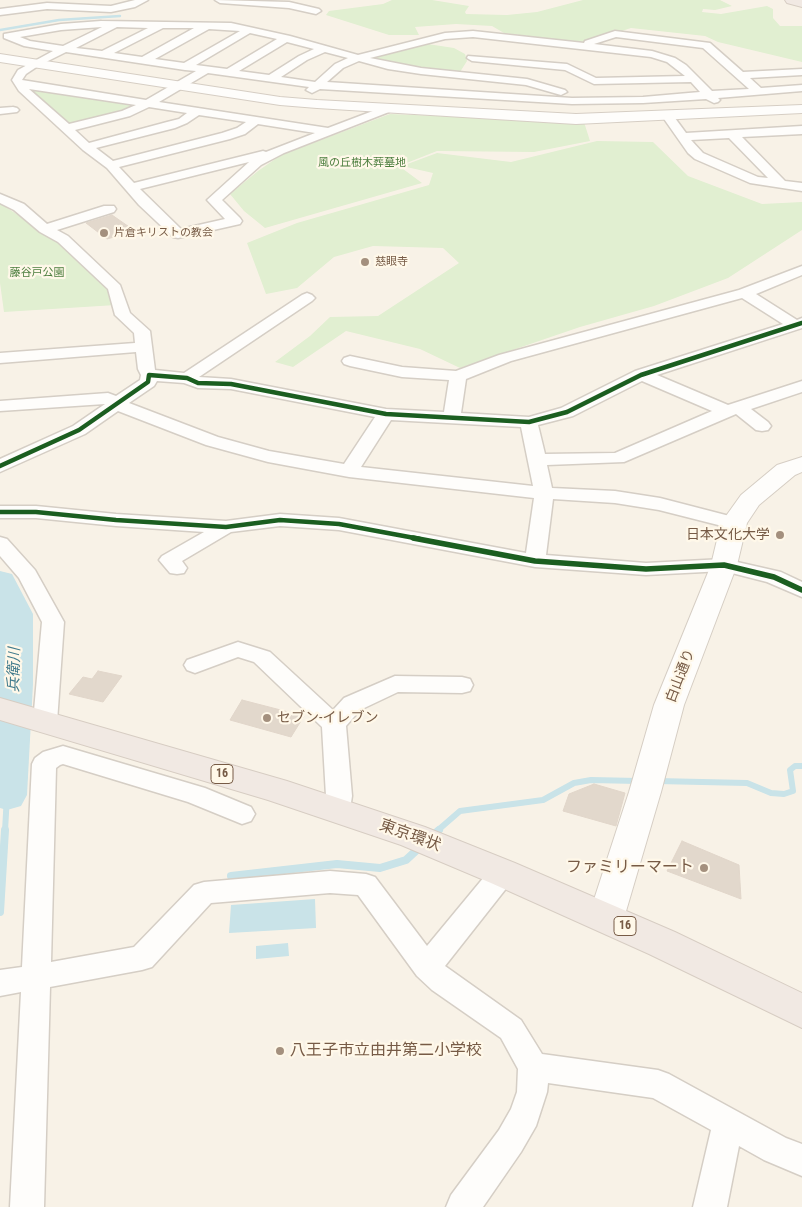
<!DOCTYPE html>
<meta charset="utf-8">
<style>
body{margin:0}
canvas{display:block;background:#f8f2e7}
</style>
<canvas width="802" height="1207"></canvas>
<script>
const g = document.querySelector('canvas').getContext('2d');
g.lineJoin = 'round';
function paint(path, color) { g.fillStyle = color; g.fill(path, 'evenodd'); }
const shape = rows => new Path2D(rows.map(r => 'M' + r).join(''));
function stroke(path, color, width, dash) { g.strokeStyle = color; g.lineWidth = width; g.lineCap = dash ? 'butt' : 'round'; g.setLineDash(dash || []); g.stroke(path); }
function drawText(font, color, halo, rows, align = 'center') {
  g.font = font + ' "Roboto Condensed","Noto Sans JP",sans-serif'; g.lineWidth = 4.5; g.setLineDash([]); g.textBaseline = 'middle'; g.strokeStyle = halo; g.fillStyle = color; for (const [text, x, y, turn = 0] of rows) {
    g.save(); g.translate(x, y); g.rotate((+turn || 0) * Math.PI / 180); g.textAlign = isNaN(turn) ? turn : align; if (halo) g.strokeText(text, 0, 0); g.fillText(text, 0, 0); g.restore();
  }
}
paint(shape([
 [392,0,432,0,469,6,465,12,466,14,507,15,537,12,583,0,720,0,732,6,715,10,703,9,702,12,721,14,767,6,773,9,773,18,780,26,802,26,802,62,718,42,705,36,631,28,585,43,504,33,492,26,456,24,415,27,419,35,389,35,326,15,329,11,383,4],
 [421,43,454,48,465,54,467,61,460,72,423,70,368,58],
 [29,88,140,104,125,111,74,124,68,124,27,89],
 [390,114,584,122,590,141,534,152,437,151,399,166,422,183,265,228,244,211,230,194,258,171,281,155],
 [597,141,653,142,688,176,762,204,802,202,802,230,728,278,654,306,580,327,460,368,420,349,346,331,293,367,275,362,310,336,330,317,378,316,459,263,443,248,373,246,334,257,297,288,266,294,247,243,297,223,429,185,433,173,402,166,437,153,511,162],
 [0,203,52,238,80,262,112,292,116,305,4,312,0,283]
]), '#e1efd1');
paint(shape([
 [315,899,316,928,229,933,231,905],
 [288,943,289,956,256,959,256,946]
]), '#c9e3e8');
stroke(shape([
 [0,30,59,20,120,16]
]), '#c9e3e8', 2.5);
stroke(shape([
 [657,781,747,783,771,793,784,794,793,791,790,770,795,766,802,766],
 [5,831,7,795],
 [437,831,460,811,543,800,574,783,591,780,638,781]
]), '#c9e3e8', 6);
stroke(shape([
 [432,836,439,830],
 [231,876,337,864,380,868,406,860,420,847],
 [0,912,5,830]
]), '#c9e3e8', 8);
paint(shape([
 [0,571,12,574,33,614,33,684,27,795,21,806,7,810,0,808,0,571]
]), '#c9e3e8');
const building = shape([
 [112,215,135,231,107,239,86,223,112,215],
 [98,671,122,676,103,702,69,694,83,677,92,679,98,671],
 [242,700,304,716,291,737,230,720,242,700],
 [594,784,625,793,616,826,563,811,569,794,594,784],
 [682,841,739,865,741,899,667,871,682,841]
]);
paint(building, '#e2d8cc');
stroke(building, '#e1d6ca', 1);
const street = shape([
 [135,0,148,0,135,7,111,12,47,9,0,15,0,9,47,3,111,6,135,0],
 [215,0,289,2,319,9,321,11,316,14,289,8,220,3,215,0],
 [101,21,231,23,290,36,358,55,445,33,473,31,584,43,585,41,615,31,710,43,743,72,802,69,802,75,750,78,761,88,802,85,802,91,718,98,720,100,718,102,714,103,706,99,643,103,572,104,320,89,312,93,306,90,309,87,208,73,159,102,328,128,386,106,394,106,396,108,394,110,284,153,261,165,222,200,240,218,242,221,240,224,178,238,173,237,139,205,107,168,83,150,19,91,12,80,18,70,53,51,24,46,4,38,4,34,61,24,101,21],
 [102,27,63,46,30,41,20,37,61,30,102,27],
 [117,27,148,28,102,51,76,48,117,27],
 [163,28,194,28,142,57,114,53,163,28],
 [209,29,240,31,184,63,155,59,209,29],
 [250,33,277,39,227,69,196,65,250,33],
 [473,37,651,57,667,62,685,76,596,78,567,64,468,56,467,58,472,61,565,70,594,84,691,82,700,92,643,97,572,98,327,82,343,68,359,61,388,69,421,74,526,85,561,95,567,92,565,90,527,79,421,68,370,58,445,39,473,37],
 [616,37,703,48,749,89,712,91,686,65,675,58,652,51,594,44,616,37],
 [287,42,314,49,299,56,269,75,239,71,287,42],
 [66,52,185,70,196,71,146,100,22,80,26,74,38,66,66,52],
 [325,52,348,58,335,64,315,82,281,77,307,60,325,52],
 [29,89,136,105,122,111,69,124,29,89],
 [149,107,187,113,179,119,167,122,89,143,75,130,130,116,149,107],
 [199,115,246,122,237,128,222,133,113,161,96,148,175,128,187,123,199,115],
 [258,124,315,133,266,152,263,151,134,183,119,167,230,139,245,134,258,124],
 [249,162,207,200,225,219,181,229,140,189,249,162],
 [13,107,17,108,19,110,17,112,0,114,0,108,13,107],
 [668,113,672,114,686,133,802,126,802,134,742,137,785,181,802,183,802,191,750,183,695,159,688,153,662,116,668,113],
 [729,138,768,178,758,177,703,153,691,140,729,138],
 [0,194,24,204,47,224,104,206,114,206,116,209,114,212,57,230,68,236,120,285,130,313,150,331,155,370,184,373,302,295,307,293,312,295,315,298,312,301,199,377,231,379,386,409,444,412,449,380,402,377,350,366,344,364,342,361,344,358,350,356,402,367,456,371,499,355,739,290,802,266,802,275,756,294,797,320,802,318,802,328,657,375,728,405,802,381,802,392,751,409,768,422,771,426,768,430,762,431,756,430,736,414,624,462,547,465,552,488,615,491,660,498,741,519,744,523,741,527,734,529,659,510,615,503,553,499,546,555,646,563,724,559,781,572,802,582,802,597,767,582,724,571,646,575,535,567,339,530,280,526,231,532,182,561,187,568,184,573,177,574,170,573,159,560,162,556,204,532,116,526,36,518,0,518,0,506,36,506,116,514,226,521,280,514,339,518,526,553,534,498,349,477,268,462,206,445,118,411,85,434,0,472,0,459,73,426,105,404,0,411,0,401,108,393,116,396,140,380,141,375,138,369,136,352,0,363,0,353,135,343,134,333,115,315,108,289,58,242,40,232,14,210,0,203,0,194],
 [742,298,783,324,635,371,561,408,529,417,461,413,466,379,511,361,742,298],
 [157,381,184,383,198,388,231,389,375,417,344,464,269,451,218,437,129,403,154,386,157,381],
 [642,381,712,411,615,453,545,454,538,425,573,416,642,381],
 [391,420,521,427,533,486,361,467,391,420],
 [0,537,7,539,35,570,64,622,57,722,53,728,45,730,37,728,33,722,42,622,19,578,0,556,0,537],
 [238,642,270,652,333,710,344,698,395,676,462,677,470,679,473,685,470,691,462,693,398,692,360,710,346,726,352,796,350,809,346,816,337,819,328,816,324,809,326,796,322,727,254,662,238,657,195,673,187,670,184,665,187,660,238,642],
 [63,746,205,788,251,807,255,814,251,821,242,824,188,802,63,764,60,765,56,768,51,962,134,947,194,885,204,882,330,871,366,874,375,877,427,946,494,865,503,862,512,865,516,873,512,881,445,966,521,1020,542,1054,658,1070,669,1074,786,1138,802,1144,802,1176,764,1160,739,1146,727,1207,693,1207,711,1130,653,1098,548,1083,547,1092,536,1126,521,1152,483,1207,446,1207,451,1195,499,1130,511,1109,517,1092,518,1069,501,1038,432,990,417,976,358,895,330,893,211,903,152,967,142,970,50,987,44,1207,10,1207,21,992,0,996,0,970,22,967,32,764,35,758,43,752,63,746]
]);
const secondary = shape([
 [0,54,280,97,317,100,576,114,802,105,802,113,576,124,317,108,280,105,0,62,0,54],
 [802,457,802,472,795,475,759,505,747,523,737,565,684,705,661,792,624,918,619,928,606,933,593,928,588,918,629,792,654,705,711,565,721,523,741,495,777,465,802,457]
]);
const highway = shape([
 [785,0,802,0,802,7,787,3,785,0],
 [0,698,287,781,425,827,515,863,675,932,802,993,802,1028,649,954,491,883,401,845,268,800,0,720,0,698]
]);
stroke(street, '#d5cec5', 3);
stroke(secondary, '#d6cec4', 2);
stroke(highway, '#d7cdc3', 2);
paint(street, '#fefdfb');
paint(secondary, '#fefdfb');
paint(highway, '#f1e9e3');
stroke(shape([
 [0,466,79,430,148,382,149,375,187,378,198,383,231,384,386,414,529,422,567,412,641,375,802,323],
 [0,512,36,512,116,520,226,527,280,520,339,524,420,539]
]), '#1b5e20', 4.5);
stroke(shape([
 [413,538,535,561,646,569,724,565,774,577,802,590]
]), '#1b5e20', 5.5);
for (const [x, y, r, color] of [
 [104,233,5,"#a4907e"],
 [365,262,5,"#a4907e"],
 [780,535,5,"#a4907e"],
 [267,718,5,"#a4907e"],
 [704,868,5,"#a4907e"],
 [280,1051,5,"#a4907e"]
]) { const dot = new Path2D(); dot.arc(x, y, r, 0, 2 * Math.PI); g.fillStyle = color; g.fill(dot); stroke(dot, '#fff8e9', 2); }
drawText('11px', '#4c7e3e', '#fff8e9', [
 ["風の丘樹木葬墓地",362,163],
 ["藤谷戸公園",37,273]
]);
drawText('11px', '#775b46', '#fff8e9', [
 ["片倉キリストの教会",114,233],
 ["慈眼寺",375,262]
], 'left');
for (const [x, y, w] of [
 [222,774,22],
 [625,926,22]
]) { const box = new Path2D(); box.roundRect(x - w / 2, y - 9.5, w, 19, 4); g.fillStyle = '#fff8e9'; g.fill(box); stroke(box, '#775b46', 1); }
drawText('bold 12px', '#775b46', null, [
 ["16",222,774],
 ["16",625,926]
]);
drawText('14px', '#775b46', '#fff8e9', [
 ["日本文化大学",770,535],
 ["セブン-イレブン",277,718,"left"]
], 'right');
drawText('14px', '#775b46', '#fff8e9', [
 ["白山通り",681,676,-69]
]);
drawText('italic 15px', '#3f798b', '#fff8e9', [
 ["兵衛川",15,670,-89]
]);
drawText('16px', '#775b46', '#fff8e9', [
 ["東京環状",410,836,20]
]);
drawText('16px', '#775b46', '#fff8e9', [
 ["ファミリーマート",694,868],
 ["八王子市立由井第二小学校",290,1051,"left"]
], 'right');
</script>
